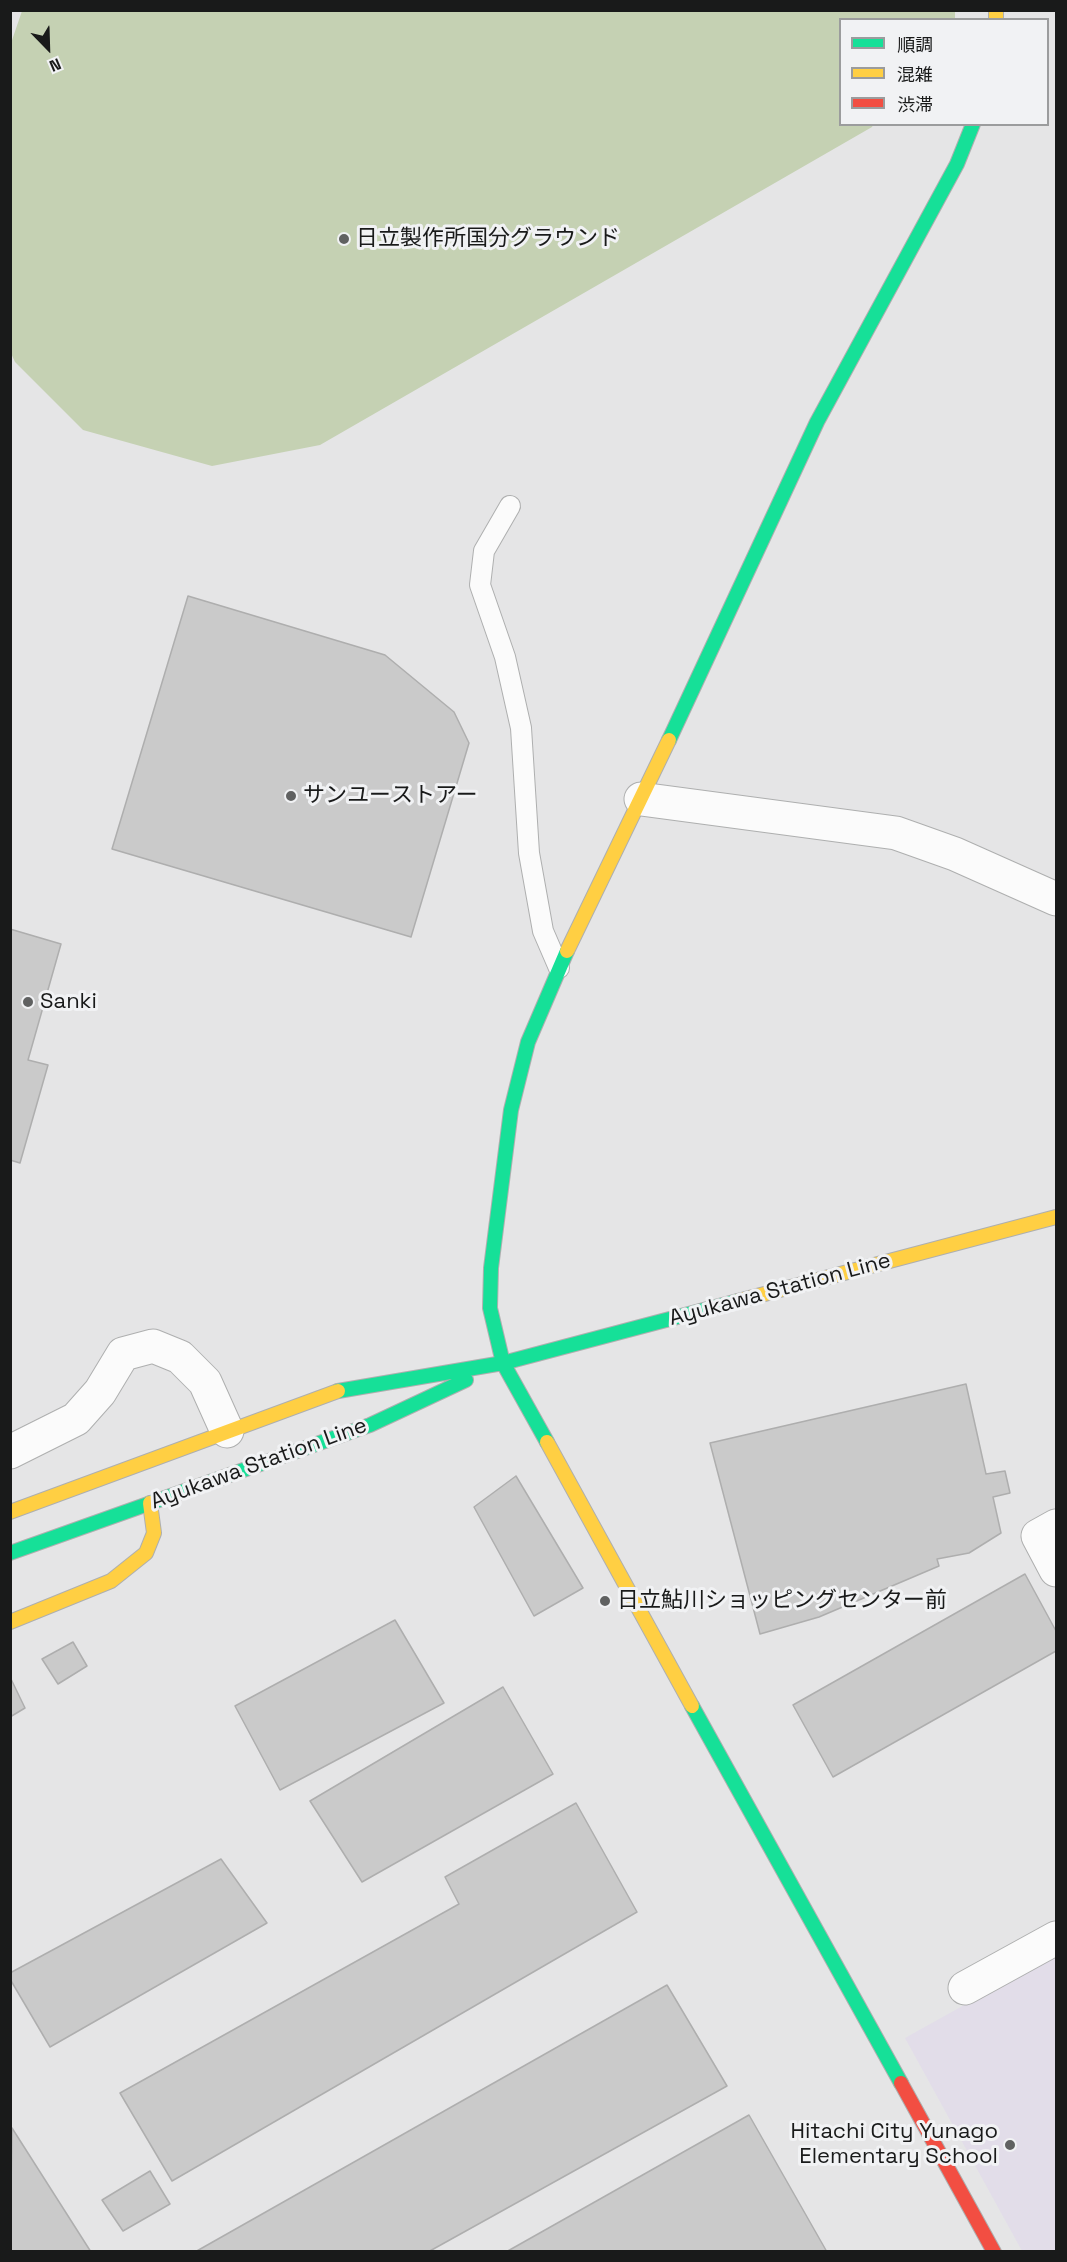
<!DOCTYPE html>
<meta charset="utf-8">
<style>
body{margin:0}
#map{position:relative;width:1067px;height:2262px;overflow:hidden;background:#e5e5e6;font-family:"Space Grotesk","Noto Sans JP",sans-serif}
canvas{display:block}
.frame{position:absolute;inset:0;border:12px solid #191a1a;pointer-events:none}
.legend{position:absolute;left:839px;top:18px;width:210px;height:108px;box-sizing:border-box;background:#f1f2f4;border:2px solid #9b9c9d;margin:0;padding:8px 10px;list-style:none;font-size:18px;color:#191a1a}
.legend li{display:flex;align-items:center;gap:12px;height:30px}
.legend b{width:30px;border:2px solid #9b9c9d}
.north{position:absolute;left:18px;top:18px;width:60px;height:60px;-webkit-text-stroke:4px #f1f2f4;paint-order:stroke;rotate:157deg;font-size:16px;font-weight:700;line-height:24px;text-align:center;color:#191a1a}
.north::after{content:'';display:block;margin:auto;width:21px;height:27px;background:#191a1a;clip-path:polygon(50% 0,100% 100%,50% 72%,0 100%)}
</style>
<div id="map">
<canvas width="1067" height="2262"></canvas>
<div class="frame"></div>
<ul class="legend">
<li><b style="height:8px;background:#16e098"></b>順調</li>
<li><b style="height:8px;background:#ffcf43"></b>混雑</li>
<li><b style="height:8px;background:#f24e42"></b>渋滞</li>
</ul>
<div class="north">N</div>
</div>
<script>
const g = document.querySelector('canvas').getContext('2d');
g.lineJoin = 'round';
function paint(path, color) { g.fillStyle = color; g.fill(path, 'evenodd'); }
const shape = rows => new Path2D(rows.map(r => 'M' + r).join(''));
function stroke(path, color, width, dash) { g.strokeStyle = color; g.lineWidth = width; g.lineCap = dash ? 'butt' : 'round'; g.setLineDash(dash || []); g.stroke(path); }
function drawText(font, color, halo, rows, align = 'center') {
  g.font = font + ' "Space Grotesk","Noto Sans JP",sans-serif'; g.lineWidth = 6; g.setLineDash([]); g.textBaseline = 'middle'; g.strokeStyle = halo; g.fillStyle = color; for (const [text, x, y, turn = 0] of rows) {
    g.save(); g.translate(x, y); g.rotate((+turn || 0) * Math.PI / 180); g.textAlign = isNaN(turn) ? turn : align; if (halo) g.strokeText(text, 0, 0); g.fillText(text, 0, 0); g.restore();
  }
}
paint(shape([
 [1056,1954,1056,2251,1022,2251,905,2038]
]), '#e2dde9');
paint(shape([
 [22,11,955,10,955,19,840,20,840,124,873,125,872,127,320,445,212,466,83,430,15,362,10,351,10,46]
]), '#c5d1b3');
const building = shape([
 [188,596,385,655,454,712,469,743,411,937,112,849,188,596],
 [10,929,61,944,28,1060,48,1065,20,1163,10,1160,10,929],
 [966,1384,986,1474,1005,1471,1010,1493,993,1497,1001,1533,969,1553,937,1559,939,1566,819,1617,760,1634,710,1443,966,1384],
 [516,1476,583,1588,534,1616,474,1507,516,1476],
 [1025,1574,1056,1631,1056,1651,833,1777,793,1705,1025,1574],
 [395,1620,444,1703,280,1790,235,1706,395,1620],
 [73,1642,87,1666,58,1684,42,1659,73,1642],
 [11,1679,25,1708,10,1717,10,1680,11,1679],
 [503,1687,553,1774,362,1882,310,1801,503,1687],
 [576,1803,637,1912,172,2181,120,2093,459,1904,445,1877,576,1803],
 [221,1859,267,1923,50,2047,10,1979,10,1973,221,1859],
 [667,1985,727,2086,428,2252,195,2252,667,1985],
 [749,2115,827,2252,506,2252,749,2115],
 [12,2128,91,2252,10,2252,12,2128],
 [150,2171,170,2204,123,2231,102,2200,150,2171]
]);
paint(building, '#cacaca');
stroke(building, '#aeaeae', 1.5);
const lane = shape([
 [510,506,484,551,480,585,505,657,521,728,529,853,543,931,559,968]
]);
const street = shape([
 [641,799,896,833,955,854,1056,899],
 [10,1452,76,1419,100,1392,123,1354,153,1346,180,1357,205,1382,227,1431],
 [1056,1526,1038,1536,1056,1570],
 [965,1988,1056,1938]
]);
const fast = shape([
 [669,740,817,422,957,164,973,124],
 [338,1391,503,1363,738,1301],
 [547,1442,503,1363,490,1308,491,1268,511,1110,528,1042,567,951],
 [10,1553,370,1425,466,1380],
 [692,1706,901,2083]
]);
const slow = shape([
 [996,10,996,20],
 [567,951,669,740],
 [738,1301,1056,1217],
 [547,1442,692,1706],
 [10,1512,338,1391],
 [10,1622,111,1581,146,1553,154,1533,150,1503]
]);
const jam = shape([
 [901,2083,994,2252]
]);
stroke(lane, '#aeafaf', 22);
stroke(street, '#aeafaf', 35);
stroke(fast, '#aeafaf', 16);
stroke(slow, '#aeafaf', 16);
stroke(jam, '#aeafaf', 16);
stroke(lane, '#fbfbfb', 20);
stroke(street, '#fbfbfb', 33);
stroke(fast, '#16e098', 14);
stroke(slow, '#ffcf43', 14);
stroke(jam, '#f24e42', 14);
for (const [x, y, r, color] of [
 [344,239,6,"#606161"],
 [291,796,6,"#606161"],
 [28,1002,6,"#606161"],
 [605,1601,6,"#606161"],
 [1010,2145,6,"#606161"]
]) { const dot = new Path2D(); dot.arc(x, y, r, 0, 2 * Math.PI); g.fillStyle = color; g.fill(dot); stroke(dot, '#f1f2f4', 2); }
drawText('22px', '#191a1a', '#f1f2f4', [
 ["日立製作所国分グラウンド",356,239],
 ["サンユーストアー",303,796],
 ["Sanki",40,1002],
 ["日立鮎川ショッピングセンター前",617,1601],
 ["Hitachi City Yunago",998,2132,"right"],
 ["Elementary School",998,2157,"right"]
], 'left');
drawText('22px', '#191a1a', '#f1f2f4', [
 ["Ayukawa Station Line",780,1290,-15],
 ["Ayukawa Station Line",259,1464,-20]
]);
</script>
